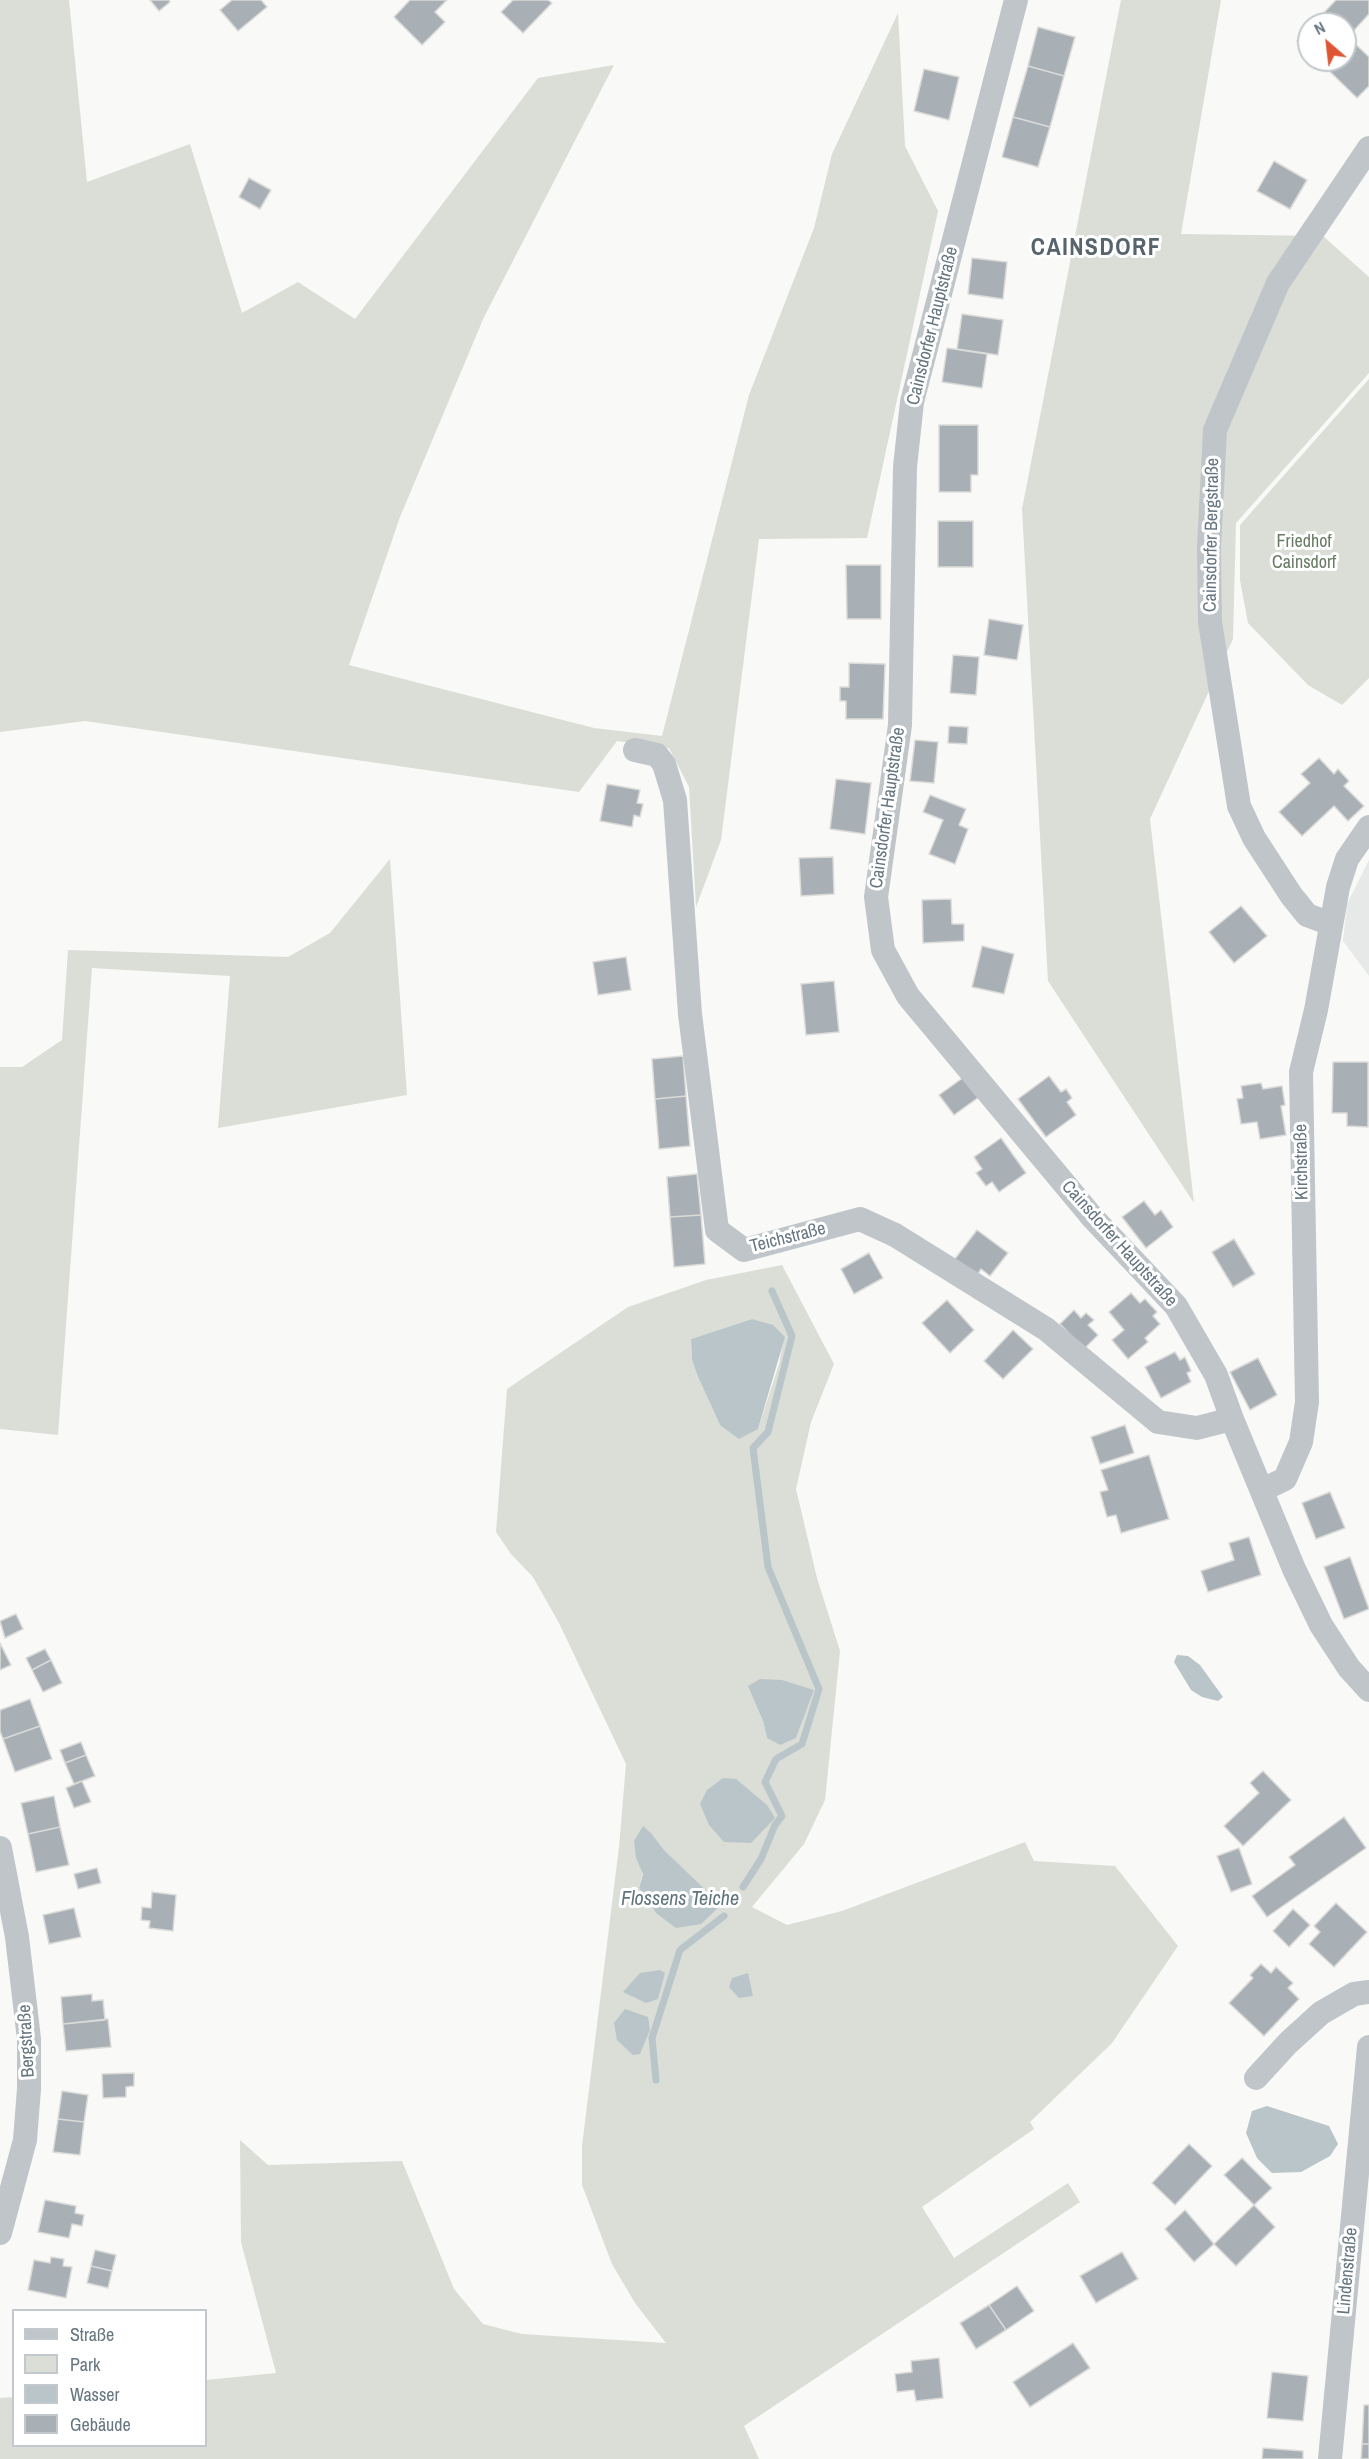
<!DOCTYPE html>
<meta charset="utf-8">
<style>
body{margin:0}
#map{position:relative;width:1369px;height:2459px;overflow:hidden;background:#f9f9f7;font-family:"Archivo Narrow",sans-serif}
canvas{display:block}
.legend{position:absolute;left:12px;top:2309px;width:195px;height:138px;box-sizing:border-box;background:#fff;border:2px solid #c2c8cd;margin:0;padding:8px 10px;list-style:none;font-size:18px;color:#667681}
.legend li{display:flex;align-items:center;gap:12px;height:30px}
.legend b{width:30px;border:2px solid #c2c8cd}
.north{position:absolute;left:1297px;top:12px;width:60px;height:60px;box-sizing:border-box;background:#fff;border:2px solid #c2c8cd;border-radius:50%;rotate:332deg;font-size:16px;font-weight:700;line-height:24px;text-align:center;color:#667681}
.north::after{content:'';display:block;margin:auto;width:21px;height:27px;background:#de5533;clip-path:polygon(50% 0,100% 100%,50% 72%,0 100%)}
</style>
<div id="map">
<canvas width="1369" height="2459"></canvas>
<ul class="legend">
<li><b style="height:8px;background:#c0c5c9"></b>Straße</li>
<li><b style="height:16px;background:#daded7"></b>Park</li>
<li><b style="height:16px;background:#b9c5c9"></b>Wasser</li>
<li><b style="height:16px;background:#a8b0b6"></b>Gebäude</li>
</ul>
<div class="north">N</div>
</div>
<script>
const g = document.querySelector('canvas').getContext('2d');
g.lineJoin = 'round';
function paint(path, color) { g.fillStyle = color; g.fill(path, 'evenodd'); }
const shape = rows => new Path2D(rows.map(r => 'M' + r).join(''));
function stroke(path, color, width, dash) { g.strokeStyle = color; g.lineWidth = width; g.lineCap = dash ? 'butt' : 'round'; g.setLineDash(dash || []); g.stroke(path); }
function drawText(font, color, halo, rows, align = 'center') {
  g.font = font + ' "Archivo Narrow",sans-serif'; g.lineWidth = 6; g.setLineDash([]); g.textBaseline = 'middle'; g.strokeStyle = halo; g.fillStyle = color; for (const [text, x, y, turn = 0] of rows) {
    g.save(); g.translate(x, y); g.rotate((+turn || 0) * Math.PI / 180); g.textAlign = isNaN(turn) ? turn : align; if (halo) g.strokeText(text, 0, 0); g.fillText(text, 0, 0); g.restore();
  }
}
paint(shape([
 [1369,860,1369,976,1343,941,1347,904]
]), '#e7e8e8');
paint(shape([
 [0,0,69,0,87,182,190,144,242,313,298,282,355,319,538,78,614,65,484,317,400,517,349,665,594,728,662,736,749,395,814,228,832,154,898,13,905,146,938,211,867,538,759,539,721,840,696,907,689,787,669,748,617,741,579,792,85,721,0,732],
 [1121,0,1221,0,1181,234,1323,236,1369,277,1369,373,1236,523,1233,639,1150,819,1194,1203,1048,981,1022,509],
 [1369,379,1369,678,1342,705,1308,685,1248,623,1240,580,1240,525],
 [390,859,407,1095,218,1128,230,976,92,968,58,1435,0,1429,0,1067,22,1067,62,1040,68,950,288,957,330,933],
 [782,1265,834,1364,811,1422,796,1489,817,1578,840,1651,825,1800,804,1844,752,1907,787,1925,842,1911,1025,1842,1034,1861,1115,1866,1178,1946,1112,2043,1030,2122,1034,2129,922,2207,954,2258,1068,2183,1080,2202,744,2426,759,2459,0,2459,0,2398,13,2397,14,2446,206,2446,206,2380,276,2373,241,2242,240,2140,268,2165,402,2161,454,2289,483,2324,522,2334,666,2343,635,2303,612,2264,582,2185,582,2146,619,1847,626,1764,559,1623,533,1577,511,1554,496,1532,507,1389,628,1307,706,1280],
 [752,1319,784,1337,779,1364,758,1429,720,1425,698,1377,692,1360,691,1339],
 [749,1686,813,1690,796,1738,767,1738,763,1721],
 [652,1834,664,1850,704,1890,656,1913,639,1888]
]), '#daded7');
paint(shape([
 [752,1319,773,1325,785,1337,758,1429,739,1439,720,1425,698,1377,692,1360,691,1339],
 [1177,1655,1188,1656,1200,1665,1223,1697,1218,1701,1202,1697,1191,1690,1174,1662],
 [760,1679,782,1680,814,1690,796,1738,780,1745,767,1738,763,1721,748,1686],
 [723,1778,736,1779,767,1805,775,1818,751,1843,724,1842,709,1825,700,1804,707,1790],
 [643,1826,652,1834,664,1850,721,1905,701,1924,676,1928,656,1913,639,1888,643,1874,636,1858,634,1841],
 [660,1970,665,1973,658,1999,646,2003,623,1992,640,1973],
 [748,1973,753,1996,739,1998,729,1987,732,1978],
 [625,2009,648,2017,650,2030,640,2054,633,2055,617,2040,614,2023],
 [1267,2106,1329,2126,1338,2144,1330,2156,1301,2172,1272,2173,1257,2158,1246,2133,1252,2111]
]), '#b9c5c9');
stroke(shape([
 [743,1887,761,1859,775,1825,782,1816,765,1782,776,1759,802,1744,819,1689,768,1567,753,1448,768,1432,792,1336,772,1291],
 [656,2080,652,2038,680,1950,724,1916]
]), '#b9c5c9', 7);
const building = shape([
 [150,0,169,0,170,2,159,11,150,0],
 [232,0,261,0,267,7,238,31,220,10,232,0],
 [410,0,447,0,435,12,445,22,422,45,394,17,410,0],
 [513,0,548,0,552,3,523,33,501,12,513,0],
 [1336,0,1369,0,1369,14,1348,37,1369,57,1369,86,1357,98,1318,60,1345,60,1345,24,1313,24,1336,0],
 [1038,27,1075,37,1064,76,1028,66,1038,27],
 [1309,28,1309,52,1297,41,1309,28],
 [1028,66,1064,76,1050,127,1013,117,1028,66],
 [924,69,959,77,949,120,914,111,924,69],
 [1013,117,1050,127,1038,167,1002,157,1013,117],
 [1274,161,1307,180,1290,209,1257,191,1274,161],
 [249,178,271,190,260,209,239,197,249,178],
 [972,258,1007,262,1003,299,968,294,972,258],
 [962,314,1003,320,998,355,957,349,962,314],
 [947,348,987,354,982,388,942,382,947,348],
 [939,425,978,425,978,475,971,475,971,492,939,492,939,425],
 [938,521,973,521,973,567,938,567,938,521],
 [846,565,881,565,881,619,847,619,846,565],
 [989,619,1023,625,1017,660,984,655,989,619],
 [953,655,979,657,976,695,950,693,953,655],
 [849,663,885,664,883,719,846,719,846,701,840,701,840,687,849,687,849,663],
 [949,726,968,727,967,744,948,743,949,726],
 [915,740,938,742,934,783,910,781,915,740],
 [1319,758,1334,774,1338,769,1349,781,1344,786,1364,806,1348,821,1334,806,1302,836,1279,812,1310,783,1301,774,1319,758],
 [836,779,871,783,865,834,830,829,836,779],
 [607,784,640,790,637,803,643,804,640,817,634,815,632,827,600,821,607,784],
 [930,795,966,809,959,825,968,829,955,864,929,854,943,820,923,812,930,795],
 [833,857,834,894,801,896,799,858,833,857],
 [951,899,952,924,964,924,964,941,923,943,922,900,951,899],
 [1241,906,1267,936,1234,963,1209,932,1241,906],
 [982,946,1014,954,1004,994,972,987,982,946],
 [626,957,631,990,598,995,593,962,626,957],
 [834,981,839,1032,806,1035,801,984,834,981],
 [683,1056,686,1096,655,1099,652,1059,683,1056],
 [1333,1062,1368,1062,1368,1127,1347,1126,1347,1113,1332,1113,1333,1062],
 [1049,1076,1061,1092,1066,1089,1072,1098,1067,1102,1076,1115,1046,1137,1018,1099,1049,1076],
 [964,1077,979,1097,954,1115,939,1095,964,1077],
 [1261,1083,1263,1089,1282,1086,1285,1105,1281,1106,1286,1135,1260,1139,1257,1122,1241,1124,1237,1099,1243,1098,1241,1086,1261,1083],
 [686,1096,690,1146,659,1149,655,1099,686,1096],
 [1001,1138,1026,1173,999,1192,992,1182,986,1186,976,1173,982,1169,974,1157,1001,1138],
 [697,1174,701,1215,670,1217,667,1177,697,1174],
 [1144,1201,1155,1215,1161,1210,1173,1227,1146,1248,1122,1217,1144,1201],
 [701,1215,705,1264,674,1267,670,1217,701,1215],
 [977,1230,1008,1253,990,1276,981,1269,976,1277,954,1260,977,1230],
 [1234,1239,1255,1274,1233,1287,1212,1252,1234,1239],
 [869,1253,883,1278,854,1294,841,1269,869,1253],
 [1131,1293,1140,1303,1145,1299,1157,1312,1153,1316,1160,1324,1145,1338,1148,1342,1128,1359,1112,1340,1124,1330,1109,1312,1131,1293],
 [947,1300,974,1330,950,1353,922,1323,947,1300],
 [1074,1310,1081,1318,1086,1313,1094,1320,1088,1325,1098,1335,1084,1349,1060,1324,1074,1310],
 [1013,1330,1033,1349,1003,1379,984,1361,1013,1330],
 [1175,1352,1180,1360,1185,1357,1191,1371,1187,1373,1191,1382,1161,1398,1145,1367,1175,1352],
 [1258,1358,1277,1395,1250,1410,1230,1372,1258,1358],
 [1125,1425,1134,1453,1100,1464,1091,1437,1125,1425],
 [1149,1455,1169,1519,1121,1533,1116,1515,1107,1517,1100,1492,1108,1490,1101,1470,1149,1455],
 [1330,1492,1345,1528,1316,1539,1302,1503,1330,1492],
 [1249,1537,1261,1575,1208,1592,1201,1571,1234,1560,1229,1543,1249,1537],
 [1350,1557,1369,1609,1344,1619,1324,1567,1350,1557],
 [16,1614,23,1629,5,1638,0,1621,16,1614],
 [0,1643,11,1665,0,1670,0,1643],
 [45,1649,51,1660,32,1670,26,1658,45,1649],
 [51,1660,62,1683,43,1692,32,1670,51,1660],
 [30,1699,40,1726,3,1739,0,1731,0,1710,30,1699],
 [40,1726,52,1759,15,1772,3,1739,40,1726],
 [81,1742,86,1755,65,1763,60,1750,81,1742],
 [86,1755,95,1776,74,1784,65,1763,86,1755],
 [1263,1771,1291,1800,1243,1846,1224,1826,1259,1793,1250,1783,1263,1771],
 [82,1781,91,1802,74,1808,66,1788,82,1781],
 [54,1796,60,1827,28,1834,21,1803,54,1796],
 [1344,1817,1366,1848,1267,1917,1252,1896,1295,1865,1289,1857,1344,1817],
 [60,1827,69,1865,36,1872,28,1834,60,1827],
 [1239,1848,1252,1884,1231,1892,1217,1856,1239,1848],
 [97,1868,101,1883,78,1889,74,1874,97,1868],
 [152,1892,176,1895,173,1931,149,1928,150,1921,141,1920,142,1907,151,1908,152,1892],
 [1336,1903,1367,1932,1334,1967,1309,1944,1320,1932,1314,1926,1336,1903],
 [74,1908,81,1937,49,1944,43,1915,74,1908],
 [1293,1909,1310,1925,1289,1947,1273,1931,1293,1909],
 [1261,1964,1271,1973,1276,1967,1293,1983,1288,1988,1299,1999,1264,2036,1229,2003,1253,1978,1250,1975,1261,1964],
 [92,1994,92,2001,103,2000,105,2020,63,2024,61,1997,92,1994],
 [108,2019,111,2047,66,2051,63,2024,108,2019],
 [134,2073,134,2086,126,2087,126,2097,103,2098,102,2074,134,2073],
 [62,2091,88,2095,84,2122,58,2119,62,2091],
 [58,2119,84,2122,80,2155,53,2152,58,2119],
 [1189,2144,1212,2166,1175,2205,1152,2183,1189,2144],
 [1242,2158,1272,2188,1254,2205,1224,2175,1242,2158],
 [45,2200,76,2206,75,2213,84,2215,82,2226,72,2224,69,2238,38,2232,45,2200],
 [1254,2205,1275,2227,1236,2266,1214,2244,1254,2205],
 [1185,2210,1214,2244,1194,2262,1165,2229,1185,2210],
 [95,2250,116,2255,112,2271,91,2266,95,2250],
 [1122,2252,1138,2279,1096,2303,1080,2276,1122,2252],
 [51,2257,64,2259,63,2266,72,2267,66,2298,28,2290,34,2260,50,2263,51,2257],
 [91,2266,112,2271,108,2288,87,2283,91,2266],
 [1017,2286,1034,2311,1006,2330,989,2305,1017,2286],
 [989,2305,1006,2330,976,2349,960,2323,989,2305],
 [1073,2343,1090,2368,1030,2407,1013,2382,1073,2343],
 [939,2358,943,2398,916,2401,914,2390,897,2392,895,2374,912,2372,911,2361,939,2358],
 [1272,2372,1308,2376,1303,2421,1267,2418,1272,2372],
 [1364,2405,1369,2405,1369,2444,1362,2444,1364,2405],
 [1362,2444,1369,2444,1369,2459,1361,2459,1362,2444],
 [1263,2448,1303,2451,1303,2459,1262,2459,1263,2448]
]);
paint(building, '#a8b0b6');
stroke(building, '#dbdbd9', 1.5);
stroke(shape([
 [1016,0,912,402,905,467,900,725,876,897,883,950,908,996,1093,1218,1176,1306,1216,1375,1232,1419,1294,1569,1321,1625,1349,1668,1369,1690],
 [635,750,657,755,664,764,675,800,690,1014,717,1230,744,1250,860,1219,895,1235,1046,1329,1158,1422,1197,1428,1232,1419],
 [1331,924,1307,915,1291,895,1254,838,1239,806,1210,622,1209,547,1215,430,1278,283,1369,148],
 [1262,1490,1285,1479,1301,1442,1307,1402,1301,1072,1316,1010,1338,887,1347,859,1369,827],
 [0,1848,17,1937,29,2039,29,2089,25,2140,0,2233],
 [1256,2078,1288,2043,1321,2013,1354,1994,1369,1992],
 [1330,2459,1369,2047]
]), '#c0c5c9', 24);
drawText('18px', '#667681', '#fff', [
 ["Cainsdorfer Hauptstraße",933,326,-76],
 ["Cainsdorfer Bergstraße",1212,535,-89],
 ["Cainsdorfer Hauptstraße",888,808,-82],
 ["Kirchstraße",1302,1162,-91],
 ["Teichstraße",788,1238,-14],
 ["Cainsdorfer Hauptstraße",1119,1244,48],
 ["Bergstraße",27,2041,-93],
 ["Lindenstraße",1348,2271,-85]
]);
drawText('18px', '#687a64', '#fff', [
 ["Friedhof",1304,542],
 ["Cainsdorf",1304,563]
]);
drawText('italic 20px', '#60757b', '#fff', [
 ["Flossens Teiche",680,1900]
]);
g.letterSpacing = '1.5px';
drawText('bold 24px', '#57646d', '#fff', [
 ["CAINSDORF",1096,249]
]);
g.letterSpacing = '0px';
</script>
